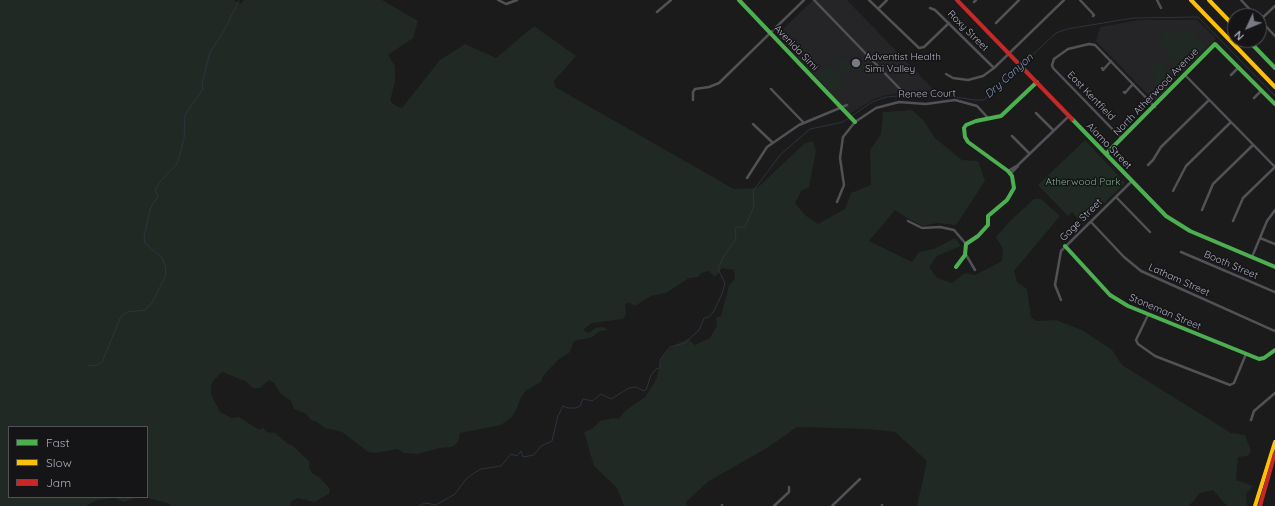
<!DOCTYPE html>
<style>
body{margin:0}
#map{position:relative;width:1275px;height:506px;overflow:hidden;background:#1b1b1b;font-family:Quicksand,sans-serif}
canvas{display:block}
.legend{position:absolute;left:8px;top:426px;width:140px;height:72px;box-sizing:border-box;background:#151517;border:1px solid #515259;margin:0;padding:5px 7px;list-style:none;font-size:12px;color:#acaebd}
.legend li{display:flex;align-items:center;gap:8px;height:20px}
.legend b{width:20px;border:1px solid #515259}
.north{position:absolute;left:1227px;top:8px;width:40px;height:40px;box-sizing:border-box;background:#151517;border:1px solid #515259;border-radius:50%;rotate:226deg;font-size:11px;font-weight:700;line-height:16px;text-align:center;color:#acaebd}
.north::after{content:'';display:block;margin:auto;width:14px;height:18px;background:#797b84;clip-path:polygon(50% 0,100% 100%,50% 72%,0 100%)}
</style>
<div id="map">
<canvas width="1275" height="506"></canvas>
<ul class="legend">
<li><b style="height:5px;background:#4caf50"></b>Fast</li>
<li><b style="height:5px;background:#ffc107"></b>Slow</li>
<li><b style="height:5px;background:#c62828"></b>Jam</li>
</ul>
<div class="north">N</div>
</div>
<script>
const g = document.querySelector('canvas').getContext('2d');
g.lineJoin = 'round';
function paint(path, color) { g.fillStyle = color; g.fill(path, 'evenodd'); }
const shape = rows => new Path2D(rows.map(r => 'M' + r).join(''));
function stroke(path, color, width, dash) { g.strokeStyle = color; g.lineWidth = width; g.lineCap = dash ? 'butt' : 'round'; g.setLineDash(dash || []); g.stroke(path); }
function drawText(font, color, halo, rows, align = 'center') {
  g.font = font + ' Quicksand,sans-serif'; g.lineWidth = 3; g.setLineDash([]); g.textBaseline = 'middle'; g.strokeStyle = halo; g.fillStyle = color; for (const [text, x, y, turn = 0] of rows) {
    g.save(); g.translate(x, y); g.rotate((+turn || 0) * Math.PI / 180); g.textAlign = isNaN(turn) ? turn : align; if (halo) g.strokeText(text, 0, 0); g.fillText(text, 0, 0); g.restore();
  }
}
paint(shape([
 [813,0,847,0,934,90,887,95,874,99,850,114,778,36,778,34],
 [1139,20,1197,20,1216,39,1170,84,1164,94,1155,102,1096,41,1100,27]
]), '#252528');
paint(shape([
 [0,0,234,0,241,4,244,0,382,0,418,21,413,38,388,55,395,66,395,82,390,101,396,106,402,108,440,60,465,44,496,58,534,26,576,56,554,81,555,87,734,189,757,188,804,144,813,141,816,151,809,187,801,191,795,203,805,215,818,224,845,209,851,193,871,185,870,150,881,134,883,112,912,110,924,121,935,138,962,160,978,161,985,181,956,225,937,223,923,226,907,218,895,210,869,241,912,262,919,252,934,249,955,238,961,246,937,256,929,267,937,278,952,283,965,273,975,275,1002,261,1003,249,996,237,1011,220,1034,199,1041,199,1060,216,1014,271,1017,282,1027,289,1031,317,1036,321,1056,320,1082,330,1112,350,1122,365,1231,433,1245,435,1251,451,1248,456,1238,457,1236,480,1253,486,1246,494,1247,506,1227,506,1213,490,1200,493,1189,506,917,506,927,461,895,432,867,429,797,427,767,448,709,481,686,502,687,506,624,506,617,488,594,466,584,432,592,429,600,421,613,418,619,419,625,411,645,397,656,380,663,355,675,345,688,339,695,345,710,338,717,326,716,318,721,316,729,285,735,279,734,270,722,268,715,277,708,271,701,273,698,277,689,278,666,293,651,296,635,306,630,303,625,304,626,315,623,319,592,323,583,330,589,333,595,328,603,327,608,330,600,331,592,337,574,341,570,352,558,360,543,376,541,382,527,390,521,397,517,408,511,418,501,425,460,433,458,442,452,447,440,448,417,454,404,453,397,449,375,453,368,452,342,432,325,428,317,422,311,420,306,414,294,409,291,401,280,393,274,383,269,380,260,388,253,388,245,381,222,372,213,381,211,386,211,394,220,412,232,418,239,417,259,430,263,428,267,432,275,433,288,444,292,445,310,462,309,468,313,474,319,477,330,489,329,494,314,502,298,498,291,501,290,506,170,506,170,504,145,497,147,497,147,427,9,427,9,497,137,497,124,502,115,498,97,500,86,506,0,506],
 [1167,31,1191,32,1207,46,1184,69,1157,40],
 [1168,53,1180,66,1176,70,1165,55],
 [842,58,852,67,845,74,839,67,839,61],
 [1159,60,1171,74,1159,86,1152,79,1155,75,1150,69],
 [828,65,831,66,845,80,833,92,816,76],
 [1085,140,1125,183,1083,224,1072,212,1068,216,1038,185]
]), '#202923');
stroke(shape([
 [88,366,97,365,102,362,121,316,128,312,145,310,152,303,166,275,165,265,162,258,145,243,144,238,149,214,152,205,158,197,155,190,159,183,176,165,179,158,184,138,185,115,203,89,202,83,210,52,221,36,239,1],
 [419,506,425,503,436,505,455,494,466,479,474,473,481,469,501,466,511,454,517,456,521,451,523,457,534,455,541,446,552,441,558,416,563,406,568,408,576,408,580,406,583,399,592,401,601,394,611,399,629,388,636,387,644,391,646,390,651,375,656,369,660,368,660,360,670,347,685,343,699,330,704,318,709,317,714,311,722,294,725,283,718,269,723,257,736,239,735,229,738,227,745,227,752,211,754,204,753,191,781,154,810,129,843,122,872,102,886,97,931,93,974,100,984,100,1056,33,1067,29,1133,18,1198,17,1275,96]
]), '#2c343e', 1);
stroke(shape([
 [498,0,506,4,517,0],
 [814,0,900,89],
 [869,0,919,48,924,47,949,23],
 [1080,0,1094,15,1093,16],
 [1157,0,1161,8],
 [1241,0,1256,16],
 [974,2,976,0],
 [930,8,935,10,994,68],
 [878,9,887,0],
 [657,12,671,0],
 [1259,19,1275,36],
 [1260,20,1275,6],
 [996,23,1019,0],
 [1102,68,1103,70,1111,61],
 [946,74,953,78,968,80,983,76,994,68,1064,0],
 [1184,74,1275,167],
 [1231,75,1239,67],
 [771,89,804,123],
 [1124,92,1125,93,1133,84],
 [1254,98,1262,90],
 [693,100,693,92,695,89,709,87,719,83,804,0],
 [1036,113,1053,130],
 [753,124,773,143],
 [1012,136,1029,153],
 [1122,139,1053,68,1052,65,1054,59,1068,49,1089,44,1095,45,1155,107],
 [1148,165,1153,160,1161,147,1209,100],
 [1008,171,1018,165,1069,116],
 [1010,174,1018,166],
 [747,178,767,147,799,125,847,105],
 [1173,191,1186,166,1231,122],
 [1116,197,1150,232],
 [837,202,844,185,840,158,843,137,855,122,876,108,899,102,926,104,955,100,977,106,988,118],
 [1202,210,1213,184,1253,145],
 [908,221,922,228,940,227,954,230,966,244],
 [1233,221,1243,198,1275,167],
 [1091,222,1124,257,1141,271,1275,331],
 [1260,238,1275,244],
 [1181,252,1275,292],
 [965,253,975,270],
 [1252,257,1267,221,1275,210],
 [1061,300,1055,285,1061,251,1132,181],
 [1148,315,1136,340,1138,344,1155,356,1230,385,1234,383,1246,354],
 [1251,420,1254,411,1275,393],
 [722,505,722,506],
 [882,505,882,506],
 [774,506,789,492,789,487],
 [832,506,860,479]
]), '#515156', 2.5);
stroke(shape([
 [739,0,855,122],
 [1248,40,1275,68],
 [1072,119,1166,216,1190,231,1275,267],
 [1106,154,1215,44,1275,104],
 [1065,246,1110,295,1128,306,1259,359,1264,358,1275,350],
 [956,267,965,255,966,244,978,236,988,225,988,216,1007,200,1014,188,1012,176,1008,171,968,142,965,137,964,128,966,125,976,121,1001,116,1037,82]
]), '#4caf50', 4);
stroke(shape([
 [1191,0,1275,87],
 [1209,0,1235,27],
 [1255,506,1275,442]
]), '#ffc107', 4);
stroke(shape([
 [957,0,1072,119],
 [1260,506,1275,453]
]), '#c62828', 4);
for (const [x, y, r, color] of [
 [856,63,5,"#797b84"]
]) { const dot = new Path2D(); dot.arc(x, y, r, 0, 2 * Math.PI); g.fillStyle = color; g.fill(dot); stroke(dot, '#151517', 1.5); }
drawText('10px', '#acaebd', '#151517', [
 ["Roxy Street",968,31,45],
 ["Avenida Simi",796,48,46],
 ["North Atherwood Avenue",1156,92,-46],
 ["Renee Court",927,94,-1],
 ["East Kentfield",1091,96,46],
 ["Alamo Street",1109,146,46],
 ["Gage Street",1081,220,-45],
 ["Booth Street",1231,265,23],
 ["Latham Street",1179,280,24],
 ["Stoneman Street",1165,312,23]
]);
drawText('10px', '#acaebd', '#151517', [
 ["Adventist Health",865,57],
 ["Simi Valley",865,69]
], 'left');
drawText('10px', '#82a98b', '#151517', [
 ["Atherwood Park",1083,182]
]);
drawText('italic 11px', '#8195b9', '#151517', [
 ["Dry Canyon",1009,76,-42]
]);
</script>
